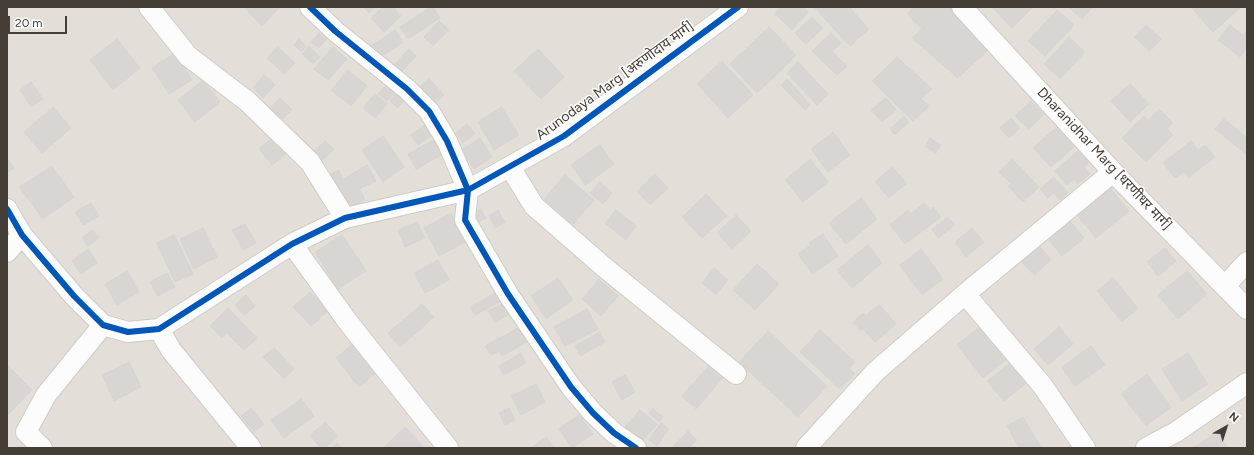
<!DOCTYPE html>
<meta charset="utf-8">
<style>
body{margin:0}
#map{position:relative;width:1254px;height:455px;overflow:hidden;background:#f0eeeb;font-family:Figtree,sans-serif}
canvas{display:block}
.frame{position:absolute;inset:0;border:8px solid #453e37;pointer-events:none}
.north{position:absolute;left:1206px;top:407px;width:40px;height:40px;-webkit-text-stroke:3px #fff;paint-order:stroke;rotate:39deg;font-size:11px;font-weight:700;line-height:16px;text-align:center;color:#453e37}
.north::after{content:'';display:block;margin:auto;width:14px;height:18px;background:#453e37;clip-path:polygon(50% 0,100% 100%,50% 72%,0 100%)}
.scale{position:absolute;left:8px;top:16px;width:59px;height:18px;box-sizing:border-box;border:2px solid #453e37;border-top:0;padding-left:5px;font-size:12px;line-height:14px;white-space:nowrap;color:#453e37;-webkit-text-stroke:3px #fff;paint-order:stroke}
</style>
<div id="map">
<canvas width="1254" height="455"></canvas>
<div class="frame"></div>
<div class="north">N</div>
<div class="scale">20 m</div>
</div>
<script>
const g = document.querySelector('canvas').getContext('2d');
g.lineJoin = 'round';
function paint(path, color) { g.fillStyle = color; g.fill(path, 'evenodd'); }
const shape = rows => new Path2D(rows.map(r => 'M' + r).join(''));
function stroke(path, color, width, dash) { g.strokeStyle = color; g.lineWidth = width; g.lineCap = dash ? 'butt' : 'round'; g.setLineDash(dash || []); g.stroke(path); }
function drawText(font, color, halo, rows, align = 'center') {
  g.font = font + ' Figtree,"Noto Sans Devanagari",sans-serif'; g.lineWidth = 3; g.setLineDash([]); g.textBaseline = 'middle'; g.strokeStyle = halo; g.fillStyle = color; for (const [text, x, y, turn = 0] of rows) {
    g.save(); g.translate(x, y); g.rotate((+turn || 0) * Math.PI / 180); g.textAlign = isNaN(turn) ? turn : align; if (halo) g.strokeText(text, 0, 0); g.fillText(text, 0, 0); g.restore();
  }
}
paint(shape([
 [7,7,1247,7,1247,448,7,448]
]), '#e3dfd8');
const building = shape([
 [248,7,280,7,262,26,245,9,248,7],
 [363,7,376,7,369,13,363,7],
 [383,7,393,7,401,16,384,32,371,18,383,7],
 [431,7,433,7,440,18,408,39,400,27,431,7],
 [782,7,802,7,808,12,792,30,775,14,782,7],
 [814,7,849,7,869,29,850,46,814,7],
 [913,7,945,7,922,29,907,14,913,7],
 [945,7,954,7,973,27,936,59,912,38,945,7],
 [992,7,1033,7,1012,28,992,7],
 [1069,7,1093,7,1082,19,1069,7],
 [1191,7,1239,7,1240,8,1213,32,1191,7],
 [1057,10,1074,25,1045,56,1028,41,1057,10],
 [812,17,823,28,806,44,795,33,812,17],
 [439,21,449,30,433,46,424,37,439,21],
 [1146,25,1161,39,1150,51,1134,37,1146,25],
 [1230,25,1243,35,1247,30,1247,48,1240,57,1218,40,1230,25],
 [769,27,796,55,778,73,751,44,769,27],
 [395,30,403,42,379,58,371,46,395,30],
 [970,31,987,51,958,78,936,59,970,31],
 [319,33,327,39,319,48,311,42,319,33],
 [831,33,841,43,822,61,812,51,831,33],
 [1069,37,1085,52,1060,79,1044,64,1069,37],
 [117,39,140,68,113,90,90,60,117,39],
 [299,39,306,47,301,52,294,45,299,39],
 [751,44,778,73,757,93,730,64,751,44],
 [309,46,320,57,313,64,302,54,309,46],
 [278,47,295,63,284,74,267,58,278,47],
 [333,47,347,59,328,80,314,69,333,47],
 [409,49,416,56,401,72,394,65,409,49],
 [538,49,564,77,541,99,514,71,538,49],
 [832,51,847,66,837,75,822,61,832,51],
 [175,53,192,80,169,94,152,68,175,53],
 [897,57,932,89,921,98,929,106,913,121,872,81,897,57],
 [722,61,753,95,728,118,697,84,722,61],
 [798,62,828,94,817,105,787,73,798,62],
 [348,70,367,86,351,106,331,90,348,70],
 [264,75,275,85,263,98,253,88,264,75],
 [429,79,444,95,431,107,417,90,429,79],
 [787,79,810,105,805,110,781,85,787,79],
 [203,80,220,102,195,122,178,100,203,80],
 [31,82,43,99,31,107,20,90,31,82],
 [389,82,397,90,387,101,378,94,389,82],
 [1130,84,1149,104,1130,122,1111,101,1130,84],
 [396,93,404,100,398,108,390,101,396,93],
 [375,94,387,104,375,118,363,108,375,94],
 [280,98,292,110,277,124,266,112,280,98],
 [886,98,896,110,882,122,871,110,886,98],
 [1031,101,1044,114,1029,129,1015,116,1031,101],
 [53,107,71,128,42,153,24,132,53,107],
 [502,107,519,135,494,150,478,122,502,107],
 [1159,109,1173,123,1167,129,1173,135,1146,162,1122,138,1144,116,1148,121,1159,109],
 [904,116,909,122,895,135,890,129,904,116],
 [1011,118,1020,128,1009,138,1000,128,1011,118],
 [1224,119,1247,138,1247,155,1215,129,1224,119],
 [1062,122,1080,142,1051,167,1033,148,1062,122],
 [426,124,433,134,418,145,411,135,426,124],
 [467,124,475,134,463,143,456,133,467,124],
 [833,132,850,155,828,172,811,149,833,132],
 [383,136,404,167,383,182,362,150,383,136],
 [273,138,286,154,272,165,259,148,273,138],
 [480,138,492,157,474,169,462,150,480,138],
 [930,138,941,145,936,153,925,146,930,138],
 [435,139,443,154,416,169,408,154,435,139],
 [326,141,334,150,320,162,313,152,326,141],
 [1191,141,1198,150,1205,145,1215,157,1189,177,1185,171,1175,178,1163,163,1191,141],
 [600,145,614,164,585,185,571,165,600,145],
 [1084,146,1094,157,1084,167,1090,174,1078,184,1074,179,1067,185,1055,171,1084,146],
 [7,158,14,168,7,173,7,158],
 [810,159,828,182,803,202,785,180,810,159],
 [1012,159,1024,171,1011,184,999,172,1012,159],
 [367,165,376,181,359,189,365,199,348,209,329,175,339,170,343,179,367,165],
 [52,166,74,197,43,219,19,187,52,166],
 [892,167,907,183,889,198,875,182,892,167],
 [1024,171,1039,187,1023,202,1008,186,1024,171],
 [655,174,668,188,650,205,637,191,655,174],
 [565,175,594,200,573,224,544,199,565,175],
 [1054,177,1068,193,1060,200,1054,193,1048,198,1040,189,1054,177],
 [600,182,612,193,603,204,590,193,600,182],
 [1110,188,1129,211,1096,238,1077,215,1110,188],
 [706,194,727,216,702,238,682,217,706,194],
 [861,198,877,219,846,244,829,223,861,198],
 [91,203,99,216,83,225,75,212,91,203],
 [924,203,930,210,933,207,941,217,905,244,890,225,908,210,911,214,924,203],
 [481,209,486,218,477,223,472,214,481,209],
 [498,210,505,222,495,228,489,216,498,210],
 [616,210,636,226,626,240,605,223,616,210],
 [451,213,467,241,439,256,424,228,451,213],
 [736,215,751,231,732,249,717,233,736,215],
 [948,217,955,225,938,238,932,229,948,217],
 [1070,221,1084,238,1062,256,1048,239,1070,221],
 [417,222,425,238,405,247,398,230,417,222],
 [245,224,256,243,243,250,232,230,245,224],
 [203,228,217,257,194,269,180,239,203,228],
 [972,228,984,242,966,257,955,242,972,228],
 [92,230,99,238,88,246,82,238,92,230],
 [823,234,838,256,812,274,798,254,811,245,809,243,823,234],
 [174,235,193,274,175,282,157,243,174,235],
 [342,235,366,271,338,289,315,252,342,235],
 [868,245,882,263,852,288,837,270,868,245],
 [1040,247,1051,260,1034,275,1022,262,1040,247],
 [1165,248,1176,261,1158,276,1147,262,1165,248],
 [88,249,97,263,81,274,72,261,88,249],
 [921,249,943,279,922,295,900,265,921,249],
 [438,260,449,280,425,293,414,273,438,260],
 [757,264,779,284,755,310,733,290,757,264],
 [714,268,728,280,716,295,702,283,714,268],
 [127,271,139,292,117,305,105,284,127,271],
 [1187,271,1207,294,1178,319,1158,295,1187,271],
 [167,273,175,287,158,296,150,282,167,273],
 [558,278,573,300,546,319,531,296,558,278],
 [1113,278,1138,308,1122,322,1097,291,1113,278],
 [599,279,618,296,601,316,582,299,599,279],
 [498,291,503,300,475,315,470,307,498,291],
 [310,292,328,311,311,326,293,307,310,292],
 [246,295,255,306,244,315,235,305,246,295],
 [504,303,510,314,495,323,488,311,504,303],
 [422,304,434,317,400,347,388,333,422,304],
 [879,304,896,324,875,342,863,329,861,331,853,322,863,313,866,316,879,304],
 [228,308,257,338,244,350,227,333,222,338,210,326,228,308],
 [587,309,598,329,565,346,554,327,587,309],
 [982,325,1008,358,983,378,957,345,982,325],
 [1059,327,1073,344,1048,365,1034,349,1059,327],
 [518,328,527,342,502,356,499,351,491,355,485,346,518,328],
 [820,330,855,362,849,369,855,374,840,389,800,352,820,330],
 [768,331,827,386,798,417,739,362,768,331],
 [600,332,605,342,580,356,575,346,600,332],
 [355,342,378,371,359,387,336,358,355,342],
 [1091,346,1105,365,1075,386,1062,367,1091,346],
 [274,348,294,369,284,379,263,357,274,348],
 [521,353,526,363,504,375,499,366,521,353],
 [1188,353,1208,384,1182,401,1162,369,1188,353],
 [1013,361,1029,381,1004,401,987,381,1013,361],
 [129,362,141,387,114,401,102,375,129,362],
 [712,362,726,374,696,409,682,396,712,362],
 [8,366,32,390,7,416,7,367,8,366],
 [1147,374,1171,407,1146,426,1121,394,1147,374],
 [625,375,635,392,622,400,612,382,625,375],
 [536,384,545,402,521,415,511,396,536,384],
 [301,399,314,416,284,438,271,420,301,399],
 [251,408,264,424,254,432,241,416,251,408],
 [509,408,515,420,505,425,499,413,509,408],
 [653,409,663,417,659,422,649,413,653,409],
 [640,410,657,424,642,441,625,427,640,410],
 [579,415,593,434,572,448,559,429,579,415],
 [1023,417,1041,447,1039,448,1019,448,1007,426,1023,417],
 [325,422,338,436,325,448,321,448,310,436,325,422],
 [661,423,669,429,657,446,649,440,661,423],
 [405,427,425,448,383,448,405,427],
 [688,431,697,440,689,448,671,448,688,431],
 [1217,432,1228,448,1193,448,1217,432],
 [546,437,554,448,531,448,546,437],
 [337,443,342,448,332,448,337,443]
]);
paint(building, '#d8d5d2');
stroke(building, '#d8d4d1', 1);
const minor = shape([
 [149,7,188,56,247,101,310,162,345,218],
 [310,7,335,31,407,89,429,111,447,141,468,190,465,220,508,294,571,387,593,413,614,433,636,448],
 [962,7,1113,172,1247,309],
 [510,167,534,206,604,267,736,374],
 [7,209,22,235,74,296,103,325,128,332,159,329,292,244,345,218,468,190,564,136,738,7],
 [292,244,348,322,448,448],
 [7,252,22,235],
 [1225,286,1247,262],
 [965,294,1042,385,1085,448],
 [159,329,171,350,251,448],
 [42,448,26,432,46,395,103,325],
 [806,448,875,372,965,294,1113,172],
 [1146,448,1176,432,1247,383]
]);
stroke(minor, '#cecbc8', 22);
stroke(minor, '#fdfcfc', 20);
stroke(shape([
 [310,7,335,31,407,89,429,111,447,141,468,190,465,220,508,294,571,387,593,413,614,433,636,448],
 [7,209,22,235,74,296,103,325,128,332,159,329,292,244,345,218,468,190,564,136,738,7]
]), '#0057b8', 6);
drawText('14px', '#453e37', '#fff', [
 ["Arunodaya Marg [अरुणोदा‍य मार्ग]",615,81,-36],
 ["Dharanidhar Marg [धरणीधर मार्ग]",1104,159,47]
]);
</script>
